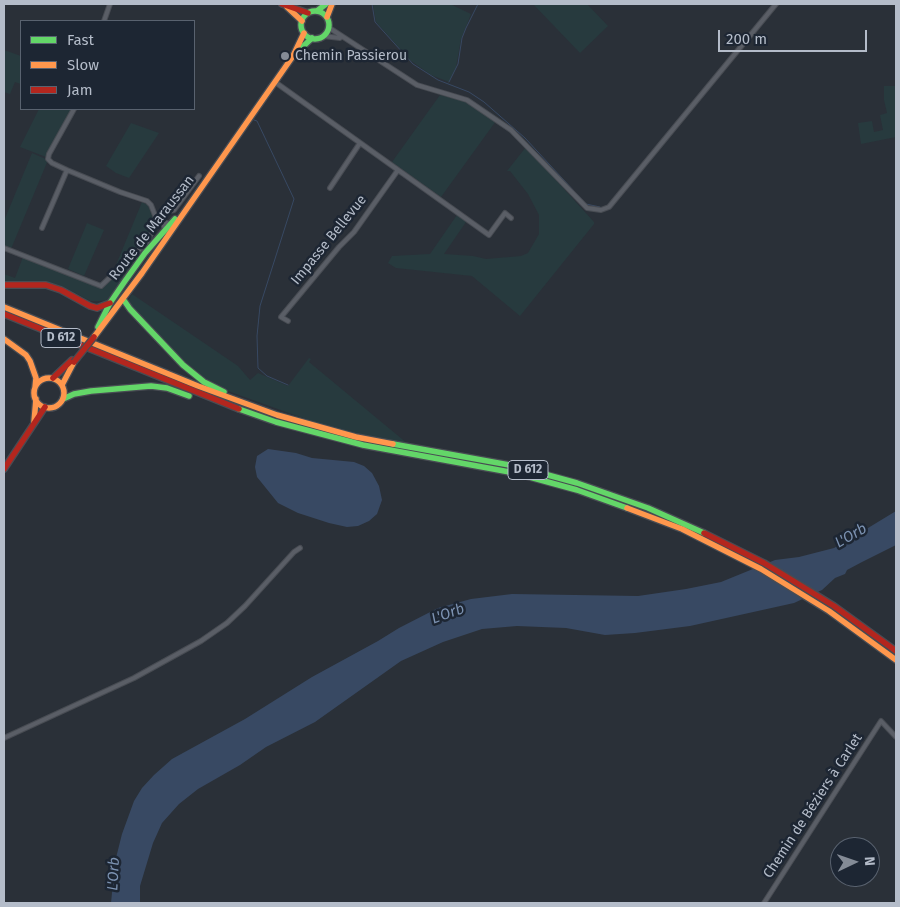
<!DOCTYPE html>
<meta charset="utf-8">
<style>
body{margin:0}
#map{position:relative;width:900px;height:907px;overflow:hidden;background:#2a3038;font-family:"Fira Sans",sans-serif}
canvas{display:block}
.frame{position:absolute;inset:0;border:5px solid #b4bcc9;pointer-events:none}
.legend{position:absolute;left:20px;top:20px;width:175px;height:90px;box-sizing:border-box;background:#1d2633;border:1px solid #59626f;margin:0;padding:6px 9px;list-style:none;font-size:15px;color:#b4bcc9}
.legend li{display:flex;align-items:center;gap:10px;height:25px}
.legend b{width:25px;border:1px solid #59626f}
.north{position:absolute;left:830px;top:837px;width:50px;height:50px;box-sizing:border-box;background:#1d2633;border:1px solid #59626f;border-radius:50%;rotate:87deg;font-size:14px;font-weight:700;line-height:20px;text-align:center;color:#b4bcc9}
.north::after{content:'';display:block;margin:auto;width:18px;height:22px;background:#848b96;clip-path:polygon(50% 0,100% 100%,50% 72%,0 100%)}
.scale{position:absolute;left:718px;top:30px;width:149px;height:22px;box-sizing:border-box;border:2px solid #b4bcc9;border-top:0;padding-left:6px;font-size:15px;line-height:18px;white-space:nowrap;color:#b4bcc9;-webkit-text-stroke:4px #1d2633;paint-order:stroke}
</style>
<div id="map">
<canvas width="900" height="907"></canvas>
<div class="frame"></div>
<ul class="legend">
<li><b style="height:6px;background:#63d668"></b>Fast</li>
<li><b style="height:6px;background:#ff974d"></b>Slow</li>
<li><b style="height:6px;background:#b3261e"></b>Jam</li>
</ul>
<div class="north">N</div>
<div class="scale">200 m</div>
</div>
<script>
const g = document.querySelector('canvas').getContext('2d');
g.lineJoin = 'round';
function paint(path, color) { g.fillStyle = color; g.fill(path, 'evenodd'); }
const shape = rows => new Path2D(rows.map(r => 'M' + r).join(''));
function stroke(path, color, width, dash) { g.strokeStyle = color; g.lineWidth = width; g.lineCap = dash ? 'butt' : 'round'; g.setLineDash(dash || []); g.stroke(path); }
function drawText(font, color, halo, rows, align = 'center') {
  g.font = font + ' "Fira Sans",sans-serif'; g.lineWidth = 5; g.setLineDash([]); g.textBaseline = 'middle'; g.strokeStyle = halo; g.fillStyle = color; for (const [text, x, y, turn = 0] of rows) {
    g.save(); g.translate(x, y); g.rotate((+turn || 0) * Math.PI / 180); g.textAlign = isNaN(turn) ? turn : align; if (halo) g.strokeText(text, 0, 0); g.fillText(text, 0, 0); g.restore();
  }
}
paint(shape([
 [373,4,450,4,471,14,461,39,456,67,449,82,431,75,410,60,376,22],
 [533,4,587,4,608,26,580,53],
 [4,50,21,56,21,84,15,82,10,94,4,92],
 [884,86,896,86,896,137,861,144,858,123,872,121,874,132,883,130,880,115,887,113,884,100],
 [440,95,466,101,496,121,441,197,392,162],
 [39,109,73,109,46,157,20,147],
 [131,123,159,133,129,178,116,173,106,166],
 [526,147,594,222,594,224,520,316,472,276,396,268,388,263,392,256,430,254,457,215,466,222,444,254,473,256,486,259,521,256,528,253,539,234,539,215,528,194,510,171,507,171],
 [32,153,48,160,11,249,4,246,4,221],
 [142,202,148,205,153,218,149,234,134,254,111,277],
 [87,223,104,230,84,276,68,269],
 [151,241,111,298,104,301,90,301,64,287,45,281,4,281,4,274,15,278,23,257,97,287,102,287],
 [132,294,238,366,250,380,258,373,288,386,309,358,311,359,309,362,408,444,342,430,311,421,228,391,204,379,194,371,127,302]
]), '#273a3e');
paint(shape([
 [268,449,296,453,312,458,354,462,364,466,372,473,379,486,382,500,377,514,369,521,358,526,347,527,329,523,298,513,278,503,257,477,255,467,257,456],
 [896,511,896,545,862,562,847,570,845,574,835,578,822,590,794,603,690,626,635,633,605,635,566,628,517,626,482,629,443,642,401,661,315,722,266,747,240,765,198,789,179,804,162,823,153,843,140,886,140,903,111,903,115,862,122,834,134,801,142,788,154,775,172,759,245,719,312,677,378,641,399,628,438,608,471,599,512,594,638,596,686,589,721,582,775,560,799,557,834,548,852,538,858,531,868,528]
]), '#384963');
stroke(shape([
 [372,4,375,22,413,64,438,80,469,92,484,102,525,138,586,204,600,207],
 [449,82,458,64,462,38,466,28,478,4],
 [254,120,257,121,294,199,260,306,257,336,258,368,267,376,288,385]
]), '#384963', 1);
const street = shape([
 [104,21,110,4],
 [328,27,417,85,467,100,511,130,587,208,601,210,609,207,776,4],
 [323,36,340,38],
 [275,82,489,235,505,213,511,218],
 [74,109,49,154,48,159,52,163,67,170,120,192,147,201,151,205,156,218,162,222],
 [330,188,360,143],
 [42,228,67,170],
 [166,231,162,222,172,224],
 [4,248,101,286,147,242,158,220,165,212,174,210,199,176],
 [288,321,281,317,339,247,354,232,398,170],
 [4,738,134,678,201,641,227,623,245,606,294,552,300,548],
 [764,903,881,721,896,737]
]);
const fast = shape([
 [317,11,326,4],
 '301 25a14 14 0 1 1 28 0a14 14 0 1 1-28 0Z',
 [295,54,312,38],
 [123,299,130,309,183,365,204,382,224,392],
 [98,327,110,303,125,281,145,253,175,219],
 [63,399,74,394,91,391,151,386,167,388,189,396],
 [239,409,276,422,363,445,515,473,577,490,627,508],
 [393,444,515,466,577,483,648,508,704,533]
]);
const slow = shape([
 [287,7,302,21],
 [327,17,332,4],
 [4,307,198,386,277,415,356,437,393,444],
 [94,337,142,273,293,56,304,33],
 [4,339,26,355,30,361,36,378,35,388],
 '34 393a15 15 0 1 1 30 0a15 15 0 1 1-30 0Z',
 [62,385,74,362],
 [34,422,36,399],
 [627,508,682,529,761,569,829,611,896,660]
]);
const jam = shape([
 [282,4,308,13],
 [4,285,46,285,61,290,90,306,97,308,110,303],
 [4,314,239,409],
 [53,378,72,360],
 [4,469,45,407],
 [704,533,764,563,834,606,896,651]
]);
stroke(street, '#484c53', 6);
stroke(fast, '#484c53', 8);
stroke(slow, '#484c53', 8);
stroke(jam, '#484c53', 8);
stroke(street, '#5a5e66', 4);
stroke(fast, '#63d668', 5.5);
stroke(slow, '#ff974d', 5.5);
stroke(jam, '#b3261e', 5.5);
const jamBridge = shape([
 [74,362,94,337]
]);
stroke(jamBridge, '#484c53', 8, []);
stroke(jamBridge, '#b3261e', 5.5);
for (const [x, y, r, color] of [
 [285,56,5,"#848b96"]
]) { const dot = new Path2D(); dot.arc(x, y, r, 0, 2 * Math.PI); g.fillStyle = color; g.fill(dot); stroke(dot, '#1d2633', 2); }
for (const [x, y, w] of [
 [61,338,40],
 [528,470,40]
]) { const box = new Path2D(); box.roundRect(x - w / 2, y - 9.5, w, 19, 4); g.fillStyle = '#1d2633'; g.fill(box); stroke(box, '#b4bcc9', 1); }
drawText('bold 12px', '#b4bcc9', null, [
 ["D 612",61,338],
 ["D 612",528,470]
]);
drawText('14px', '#b4bcc9', '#1d2633', [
 ["Chemin Passierou",295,56]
], 'left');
drawText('14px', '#b4bcc9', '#1d2633', [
 ["Route de Maraussan",152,228,-52],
 ["Impasse Bellevue",329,240,-51],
 ["Chemin de Béziers à Carlet",813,806,-57]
]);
drawText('italic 15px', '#7c92b1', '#1d2633', [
 ["L'Orb",851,536,-30],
 ["L'Orb",448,614,-20],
 ["L'Orb",114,874,-87]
]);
</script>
